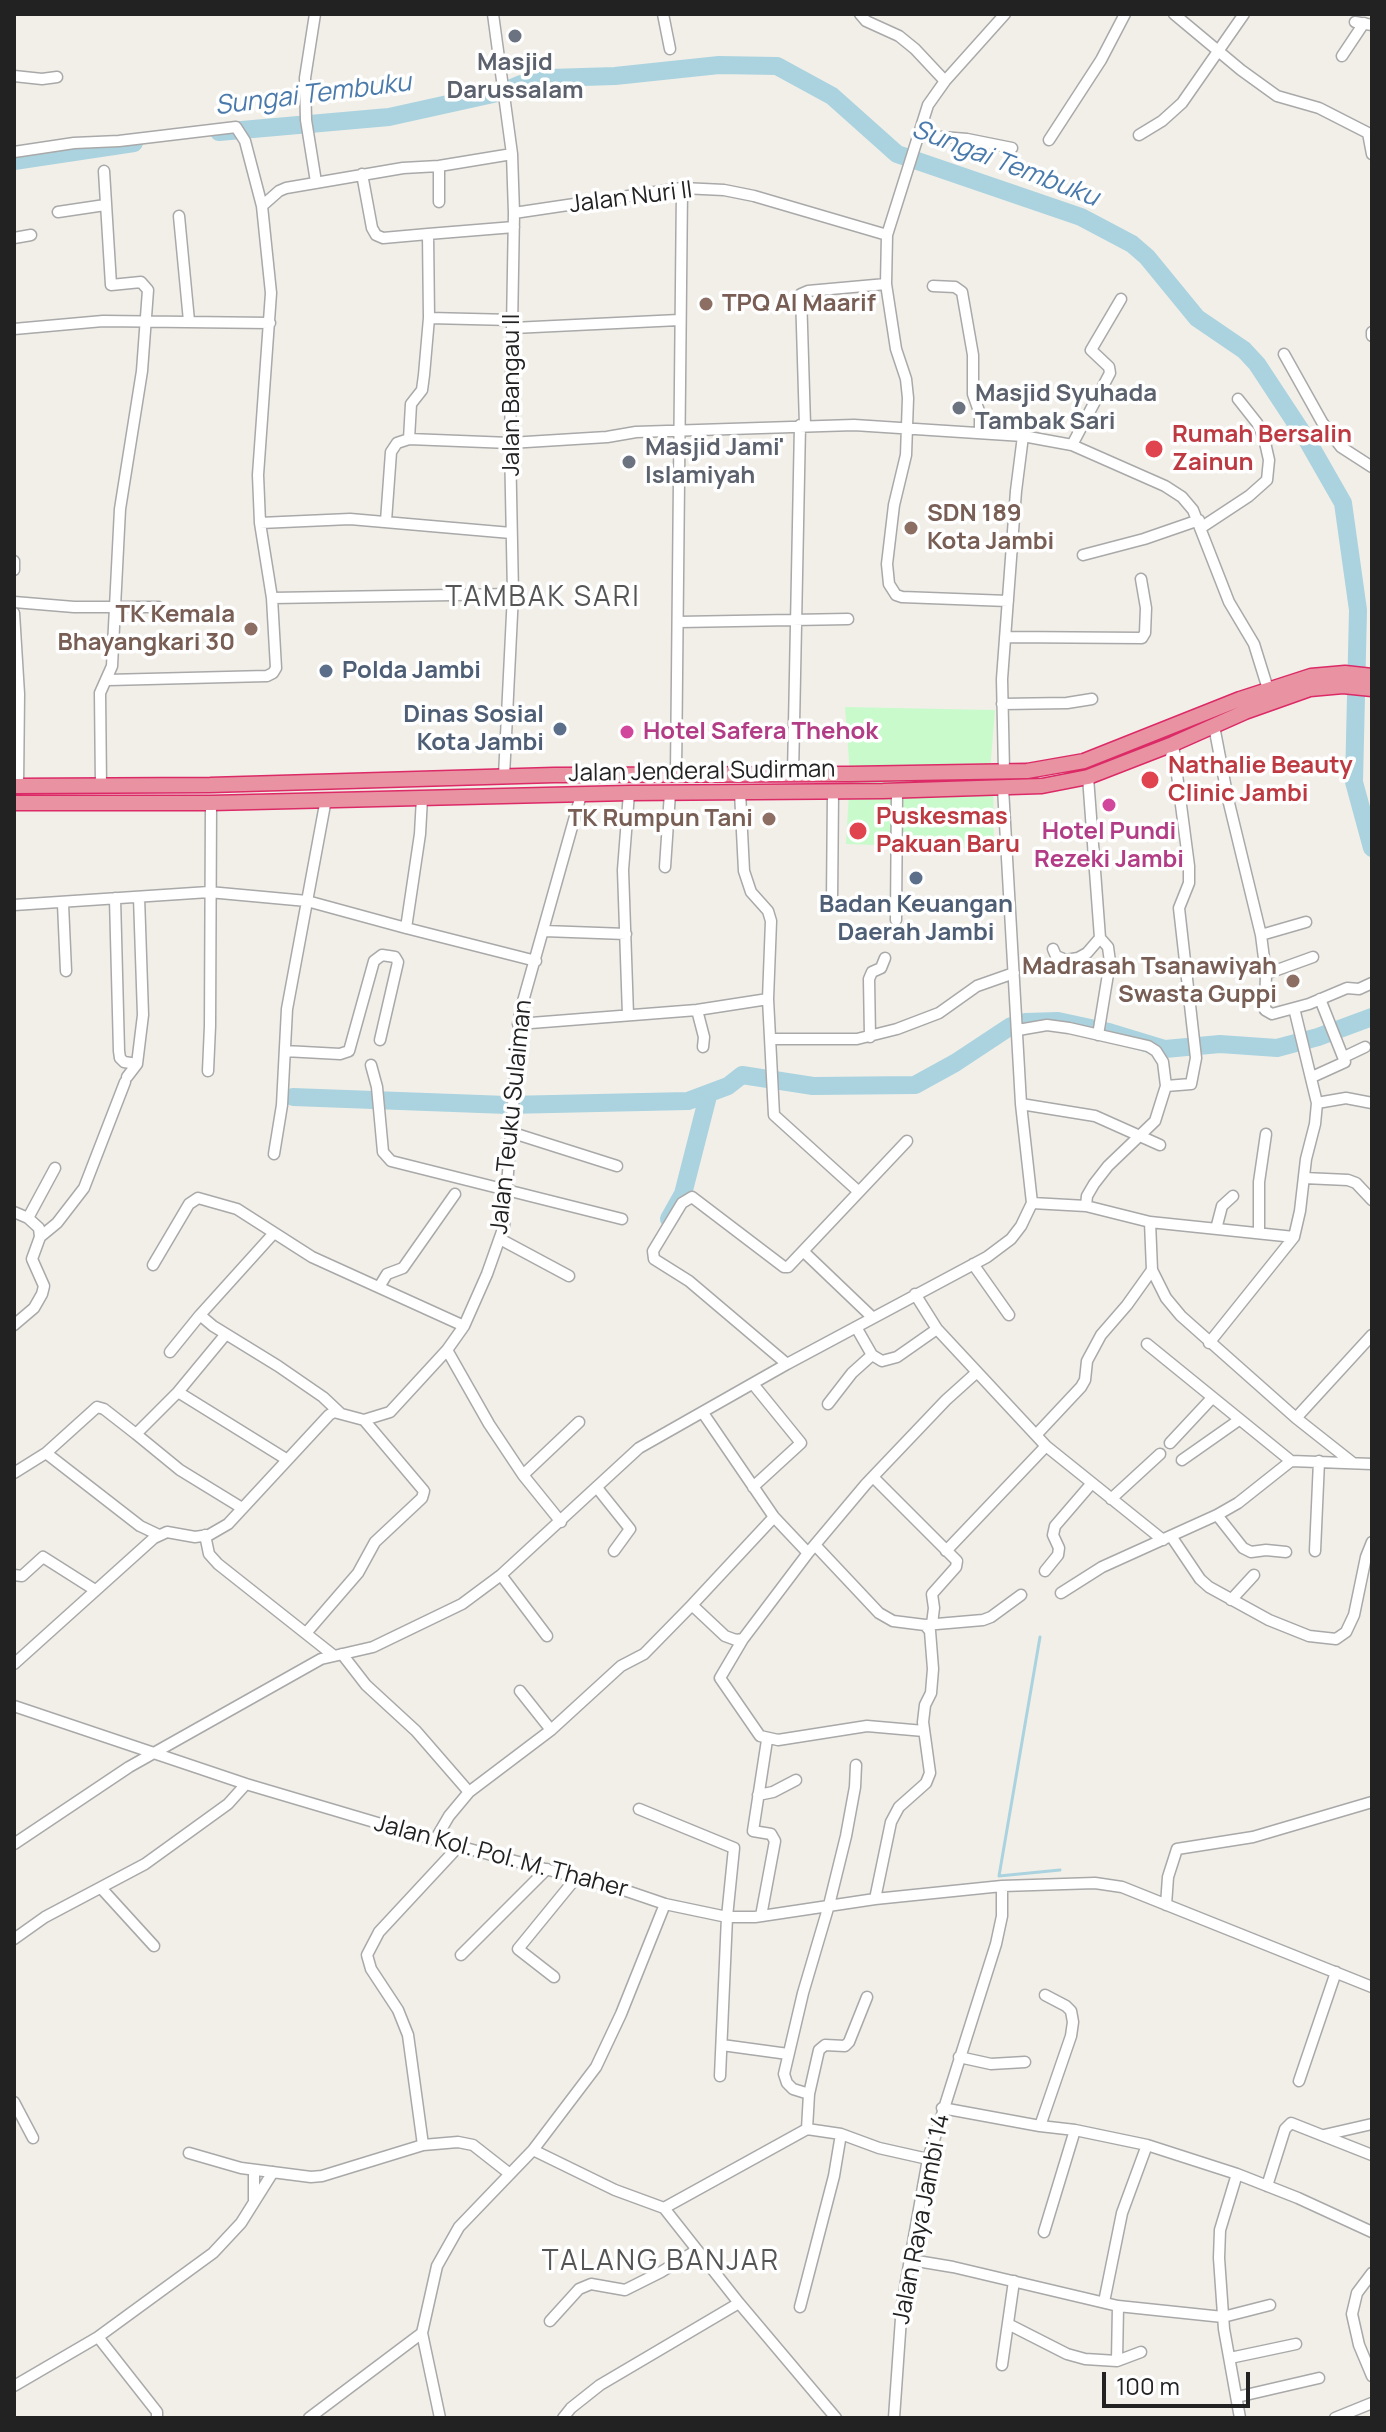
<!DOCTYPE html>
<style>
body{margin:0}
#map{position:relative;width:1386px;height:2432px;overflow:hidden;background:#f2efe9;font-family:Manrope,sans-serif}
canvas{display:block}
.frame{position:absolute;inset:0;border:16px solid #222;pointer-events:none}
.scale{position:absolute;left:1102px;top:2372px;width:148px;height:36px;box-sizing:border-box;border:4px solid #222;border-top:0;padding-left:10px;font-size:24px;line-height:28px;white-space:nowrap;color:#222;-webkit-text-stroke:6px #fff;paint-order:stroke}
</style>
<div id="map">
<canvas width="1386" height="2432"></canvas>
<div class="frame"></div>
<div class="scale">100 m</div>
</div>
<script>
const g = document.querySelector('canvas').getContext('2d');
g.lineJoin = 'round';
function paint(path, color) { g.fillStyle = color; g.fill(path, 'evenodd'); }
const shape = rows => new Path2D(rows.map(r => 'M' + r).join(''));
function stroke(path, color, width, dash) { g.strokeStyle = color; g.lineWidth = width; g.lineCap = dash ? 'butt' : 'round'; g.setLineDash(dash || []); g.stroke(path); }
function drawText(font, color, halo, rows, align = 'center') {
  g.font = font + ' Manrope,sans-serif'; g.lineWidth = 7; g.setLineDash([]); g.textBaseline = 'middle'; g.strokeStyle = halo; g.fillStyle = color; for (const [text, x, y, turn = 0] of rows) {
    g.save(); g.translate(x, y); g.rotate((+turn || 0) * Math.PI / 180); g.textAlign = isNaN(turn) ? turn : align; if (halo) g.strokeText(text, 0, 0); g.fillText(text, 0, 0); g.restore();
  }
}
paint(shape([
 [845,707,995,710,990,771,993,773,994,849,846,844,850,775]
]), '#c8facc');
stroke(shape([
 [1040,1637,999,1876,1060,1870]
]), '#aad3df', 3);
stroke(shape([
 [219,132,389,117,502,92,521,84,550,78,615,76,719,65,777,66,832,96,897,154,1081,217,1132,244,1147,257,1197,318,1244,350,1257,364,1307,440,1343,503,1358,610,1354,782,1372,848],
 [14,161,134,143],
 [1025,1022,1058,1021,1109,1032,1165,1049,1220,1044,1277,1048,1318,1037,1372,1017],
 [293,1097,507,1105,688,1101,728,1086,742,1075,813,1086,915,1085,955,1063,1011,1026],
 [669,1219,683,1194,708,1096]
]), '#aad3df', 18);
const minor = shape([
 [315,14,305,78,306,120,316,182],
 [493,14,512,154,514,213,510,443,513,594,504,776],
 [663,14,670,49],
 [860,14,866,21,899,36,915,49,945,81],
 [1005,14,945,81,928,105,887,235,886,284,896,349,906,379,908,398,906,455,894,505,887,564,889,584,896,595,902,597,1008,601],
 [1174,14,1241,70,1277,96,1319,108,1368,133,1372,154],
 [1355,22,1372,25],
 [1342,56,1364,23],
 [14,76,42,79,57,77],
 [917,135,967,139,1012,148],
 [1139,135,1162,121,1182,103,1244,14],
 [1049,140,1101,60,1125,14],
 [14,152,74,143,119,141,236,127,245,141,262,206,271,293,258,475,260,523,272,598,276,668,273,673,267,676,108,680],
 [439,166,439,202],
 [362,174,372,228,376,235,383,238,428,234,429,318,424,375,422,390,411,404,409,439],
 [262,206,279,191,286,188,403,168,439,166,512,154],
 [58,212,105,205],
 [514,213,682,188,724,190,754,196,887,235],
 [179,216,189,321],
 [428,234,514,227],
 [14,238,31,235],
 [933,286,955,287,962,292,973,355,973,394,980,414,980,432],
 [429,318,512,320],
 [513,328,679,320],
 [14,329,103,321,270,323],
 [1372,332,1372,336],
 [1284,354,1322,422,1341,447,1372,467],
 [805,425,801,294,808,291,886,284],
 [1072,445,1110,373,1109,367,1091,350,1121,299],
 [386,521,391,452,397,443,409,439,510,443,607,437,636,432,854,425,1023,436,1072,445,1165,486,1182,497,1193,510,1229,602,1254,644,1268,689],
 [260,523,350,519,511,533],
 [1202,527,1249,496,1267,480,1269,460,1264,438,1257,423,1238,399],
 [1083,555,1144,539,1199,520],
 [14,561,14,570],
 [272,598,513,594],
 [14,602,74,607,159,607],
 [14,613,19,694,18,786],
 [679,622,848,619],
 [1005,637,1142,638,1145,633,1146,608,1141,579],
 [1002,704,1067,703,1092,699],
 [1214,726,1228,799,1261,935,1266,974,1313,957],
 [1004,771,1002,679,1016,491,1023,436],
 [676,774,682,188],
 [793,775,800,425],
 [101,786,100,693,112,666,120,509,142,371,148,290,141,282,111,285,104,171],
 [740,792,744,871,751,892,768,911,771,921,768,999,774,1115,859,1192],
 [665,867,670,793],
 [115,898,119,1051,120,1058,124,1062,137,1064],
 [832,902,833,792],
 [63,904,66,971],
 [14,905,209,892,307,901,406,928,420,834,422,798],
 [896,920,897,791],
 [406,928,536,961],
 [544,931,626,934],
 [1261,935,1306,922],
 [1053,949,1056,956,1066,960,1078,958,1087,953,1100,938,1088,777],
 [1266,974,1265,1010,1272,1014,1309,1004,1347,988,1359,989,1372,983],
 [697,1010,704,1037,703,1047],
 [628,1015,623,870,629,793],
 [518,1024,697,1010,768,999],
 [1018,1030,1047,1025,1069,1028,1148,1046,1156,1051,1163,1062,1166,1086,1155,1121,1108,1166,1094,1184,1087,1196,1086,1206],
 [1098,1035,1110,962,1108,947,1100,938],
 [870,1037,869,979,872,972,881,968,885,958],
 [771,1039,857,1039,897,1029,939,1013,977,986,1014,973],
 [285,1051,340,1054,349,1051,374,961,382,955,395,957,398,962,380,1040],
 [1344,1057,1365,1047],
 [371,1065,377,1087,383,1152,391,1161,622,1219],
 [208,1071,210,1026,211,803],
 [127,1077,137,1064,143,1015,139,897],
 [1312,1077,1345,1062,1320,999],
 [1166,1086,1191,1084,1196,1058,1179,908,1189,883,1189,866,1173,744],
 [1317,1103,1346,1098,1372,1103],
 [1021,1104,1095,1116,1160,1145],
 [510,1132,617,1166],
 [274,1154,282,1105,287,1009,326,799],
 [1304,1178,1348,1180,1356,1183,1372,1200],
 [1032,1203,1086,1206,1150,1222,1152,1270,1166,1298,1181,1316,1296,1418,1353,1463],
 [14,1212,28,1218,39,1228,40,1237,32,1259,44,1286,42,1294,34,1308,14,1325],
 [28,1218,55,1168],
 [1150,1222,1294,1237,1300,1211,1306,1159,1315,1124,1317,1103,1294,1008],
 [1216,1229,1222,1206,1233,1196],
 [274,1233,200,1315,213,1326,278,1366,323,1397,340,1413],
 [1259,1233,1259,1182,1266,1134],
 [40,1237,57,1223,84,1188,125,1082],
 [500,1239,569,1276],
 [804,1252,872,1317],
 [973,1264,1009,1315],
 [153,1265,189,1204,198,1198,237,1209,312,1257,464,1326],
 [379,1287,387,1274,403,1268,455,1194],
 [915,1294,937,1329,1046,1446,1163,1540],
 [856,1327,872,1355,882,1361,897,1357,937,1329],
 [1209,1343,1294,1237],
 [1147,1344,1291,1461],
 [447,1350,489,1424,523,1475,561,1522],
 [170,1352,200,1315],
 [787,1364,689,1281,654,1259,653,1251,682,1203,692,1197,784,1267,788,1267,907,1141],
 [753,1384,801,1443,753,1487],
 [178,1392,286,1459],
 [828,1404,852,1373,872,1355],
 [703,1413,774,1517,808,1553],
 [1296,1418,1372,1335],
 [136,1434,180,1470,242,1508],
 [1036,1435,1081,1387,1085,1380,1087,1361,1101,1335,1127,1305,1152,1270],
 [1170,1443,1212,1398],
 [46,1453,140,1526,159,1535],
 [1182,1460,1239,1420],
 [14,1473,46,1453,97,1407,104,1409,136,1434,178,1392,226,1334],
 [523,1475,579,1422],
 [873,1477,957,1561,956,1567,932,1594,934,1608,932,1624],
 [598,1489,630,1529,614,1551],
 [1111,1499,1160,1454],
 [1217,1515,1243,1548,1251,1552,1266,1550,1286,1552],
 [205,1535,209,1554,218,1564,333,1655],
 [1171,1536,1200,1579,1209,1587,1269,1620,1309,1636,1336,1639,1346,1632,1354,1615,1366,1557,1372,1542],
 [815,1545,879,1613,893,1621,925,1625,983,1620,991,1617,1021,1595],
 [946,1551,1046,1446],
 [1315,1551,1319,1461],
 [1045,1571,1058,1555,1059,1548,1053,1535,1055,1526,1092,1483],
 [14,1575,22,1576,43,1557,95,1590],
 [501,1575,547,1636],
 [1061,1593,1102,1567,1217,1515,1238,1503,1291,1461,1372,1464],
 [1231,1600,1254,1575],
 [692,1605,774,1517],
 [307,1632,358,1573,375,1542,422,1498,424,1491,364,1420],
 [743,1639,720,1678,760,1736,778,1740,867,1726,924,1731],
 [342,1654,366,1685,416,1731,469,1792,551,1730,621,1666,644,1654,692,1605,725,1636,736,1640,743,1639,808,1553,866,1484,946,1400,976,1373],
 [14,1664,154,1538,167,1532,195,1537,209,1535,228,1524,329,1415,334,1412,364,1420,390,1412,447,1350,464,1326,487,1274,504,1226,520,1012,581,795],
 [520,1691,551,1730],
 [14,1706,246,1784,435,1840,621,1889,665,1904,727,1917,755,1917,875,1899,1002,1886,1095,1883,1122,1887,1372,1987],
 [758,1795,773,1792,796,1780],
 [639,1809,734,1848,727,1917,720,2076],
 [435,1840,449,1816,469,1792],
 [14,1844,129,1767,321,1659,373,1647,462,1604,501,1575,639,1448,787,1364,987,1257,1011,1239,1021,1226,1032,1203,1021,1104,1003,788],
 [102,1889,154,1946],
 [875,1899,891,1822,899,1807,926,1783,930,1773,923,1722,925,1705,931,1693,933,1669,930,1631,925,1625],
 [1166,1905,1168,1877,1177,1849,1253,1837,1372,1802],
 [761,1916,775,1841,771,1834,753,1831,767,1740],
 [14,1939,45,1917,145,1864,228,1804,246,1784],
 [461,1955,547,1869],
 [554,1977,518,1949,576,1878],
 [722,2045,788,2054],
 [959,2057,991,2064,1025,2062],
 [1299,2081,1336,1972],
 [809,2094,819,2050,825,2045,845,2046,849,2042,867,1997],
 [14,2102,33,2138],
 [942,2108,1040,2126,1075,2130,1147,2145,1237,2174,1298,2198,1372,2232],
 [1040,2126,1071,2036,1073,2022,1071,2011,1066,2006,1045,1995],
 [807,2129,809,2094,793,2089,787,2083,784,2074,803,1993,829,1905,846,1836,855,1787,856,1765],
 [1324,2135,1372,2124],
 [423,2145,408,2035,398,2010,371,1969,367,1955,379,1932,458,1847],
 [533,2150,615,2190,664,2208,739,2303,836,2418],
 [189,2153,241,2168,311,2177,322,2176,423,2145,458,2142,473,2145,510,2174],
 [254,2170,254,2200],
 [1237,2174,1220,2230,1219,2258,1224,2329,1240,2418],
 [1267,2186,1285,2129,1291,2123,1372,2155],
 [664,2208,807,2129,841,2134,879,2148,928,2159],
 [1044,2232,1075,2130],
 [911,2260,953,2267,1118,2306,1223,2317,1270,2305],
 [1372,2273,1357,2293,1352,2314,1359,2345,1372,2376],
 [1104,2302,1122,2213,1147,2145],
 [800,2307,834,2176,841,2134],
 [550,2321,579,2289,591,2284,625,2290,661,2272,697,2250],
 [1008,2324,1067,2354,1085,2359,1117,2361,1141,2352],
 [98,2337,157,2412,157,2418],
 [1230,2358,1296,2344],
 [1117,2361,1118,2306],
 [1002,2365,1014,2281],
 [14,2386,98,2337,213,2253,241,2223,273,2172],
 [1237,2397,1319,2378],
 [309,2418,422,2333],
 [440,2418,422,2333,437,2266,459,2227,533,2150,596,2067,621,2014,665,1904],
 [563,2418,571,2408,600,2385,739,2303],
 [894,2418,902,2304,928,2159,996,1944,1002,1916,1002,1886],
 [1335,2418,1372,2403]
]);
const highway = shape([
 [14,786,210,785,554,775,850,774,1027,771,1084,761,1240,699,1311,676,1345,673,1372,676],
 [14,803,211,803,629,793,883,791,1042,786,1088,777,1173,744,1245,712,1310,689,1343,686,1372,689]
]);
stroke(minor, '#a9a9a9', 13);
stroke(highway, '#dc2a67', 17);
stroke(minor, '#fff', 10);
stroke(highway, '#e892a2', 14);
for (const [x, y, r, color] of [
 [515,36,8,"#6b7280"],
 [706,304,8,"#8d6e63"],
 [959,408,8,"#6b7280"],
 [1154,449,10,"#e0444e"],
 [629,462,8,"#6b7280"],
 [911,528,8,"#8d6e63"],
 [251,629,8,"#8d6e63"],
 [326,671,8,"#5c6f8a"],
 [560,729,8,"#5c6f8a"],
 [627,732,8,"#d1479c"],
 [1150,780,10,"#e0444e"],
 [1109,805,8,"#d1479c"],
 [769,819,8,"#8d6e63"],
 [858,831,10,"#e0444e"],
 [916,878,8,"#5c6f8a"],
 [1293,981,8,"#8d6e63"]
]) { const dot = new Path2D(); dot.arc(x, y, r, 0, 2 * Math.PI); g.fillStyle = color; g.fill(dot); stroke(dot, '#fff', 3); }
drawText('bold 24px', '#5b616d', '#fff', [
 ["Masjid",515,63,"center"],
 ["Darussalam",515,91,"center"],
 ["Masjid Syuhada",975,394],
 ["Tambak Sari",975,422],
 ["Masjid Jami'",645,448],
 ["Islamiyah",645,476]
], 'left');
drawText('24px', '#222', '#fff', [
 ["Jalan Nuri II",631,198,-7],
 ["Jalan Bangau II",512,395,-90],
 ["Jalan Jenderal Sudirman",702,772,-1],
 ["Jalan Teuku Sulaiman",512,1117,-84],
 ["Jalan Kol. Pol. M. Thaher",501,1857,15],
 ["Jalan Raya Jambi 14",922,2219,-79]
]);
drawText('bold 24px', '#785e54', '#fff', [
 ["TPQ Al Maarif",722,304,"left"],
 ["SDN 189",927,514,"left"],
 ["Kota Jambi",927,542,"left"],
 ["TK Kemala",235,615],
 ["Bhayangkari 30",235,643],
 ["TK Rumpun Tani",753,819],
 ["Madrasah Tsanawiyah",1277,967],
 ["Swasta Guppi",1277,995]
], 'right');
drawText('bold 24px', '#be3a42', '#fff', [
 ["Rumah Bersalin",1172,435],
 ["Zainun",1172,463],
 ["Nathalie Beauty",1168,766],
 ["Clinic Jambi",1168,794],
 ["Puskesmas",876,817],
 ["Pakuan Baru",876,845]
], 'left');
drawText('bold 24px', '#4e5e75', '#fff', [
 ["Polda Jambi",342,671],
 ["Dinas Sosial",544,715,"right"],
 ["Kota Jambi",544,743,"right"],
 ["Badan Keuangan",916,905,"center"],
 ["Daerah Jambi",916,933,"center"]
], 'left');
drawText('bold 24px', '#b23c85', '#fff', [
 ["Hotel Safera Thehok",643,732],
 ["Hotel Pundi",1109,832,"center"],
 ["Rezeki Jambi",1109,860,"center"]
], 'left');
drawText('italic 26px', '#4a7aab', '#fff', [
 ["Sungai Tembuku",313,95,-7],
 ["Sungai Tembuku",1005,164,21]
]);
g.letterSpacing = '2px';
drawText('28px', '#555', '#fff', [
 ["TAMBAK SARI",543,598],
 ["TALANG BANJAR",661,2262]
]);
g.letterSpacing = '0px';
</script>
